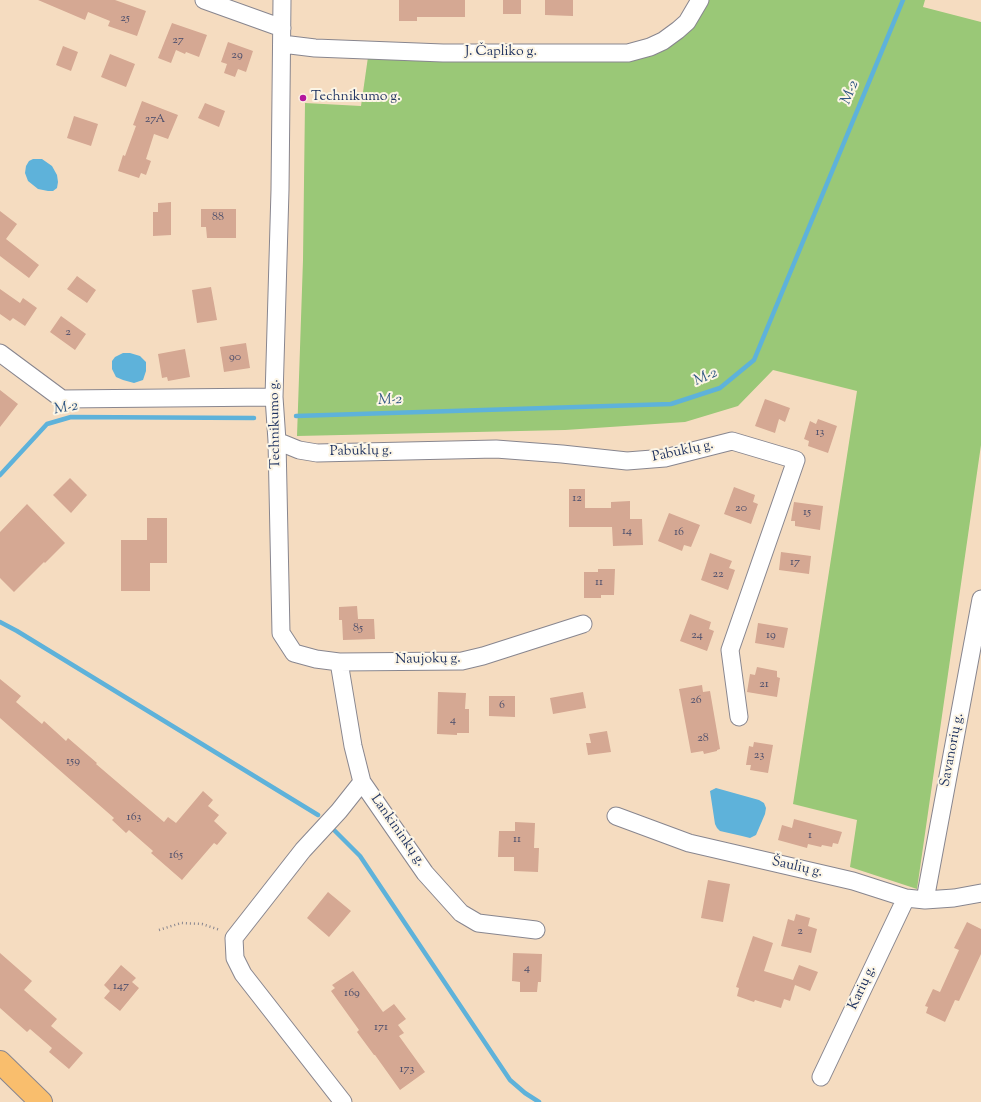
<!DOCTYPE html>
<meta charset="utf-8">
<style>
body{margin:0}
canvas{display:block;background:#f5dcc0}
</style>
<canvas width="981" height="1102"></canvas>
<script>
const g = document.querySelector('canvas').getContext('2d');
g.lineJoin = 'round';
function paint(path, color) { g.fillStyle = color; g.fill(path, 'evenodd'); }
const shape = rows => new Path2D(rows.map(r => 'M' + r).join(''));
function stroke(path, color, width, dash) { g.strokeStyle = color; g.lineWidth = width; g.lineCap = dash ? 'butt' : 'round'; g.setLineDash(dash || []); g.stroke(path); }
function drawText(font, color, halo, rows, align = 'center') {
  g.font = font + ' "Sorts Mill Goudy",serif'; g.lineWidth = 4; g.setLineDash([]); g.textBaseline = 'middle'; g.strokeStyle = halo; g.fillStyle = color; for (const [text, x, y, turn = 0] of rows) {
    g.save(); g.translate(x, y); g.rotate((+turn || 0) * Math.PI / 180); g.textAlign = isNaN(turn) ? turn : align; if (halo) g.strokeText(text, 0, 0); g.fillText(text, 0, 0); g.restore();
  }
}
paint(shape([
 [706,0,925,0,923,7,981,22,981,445,917,889,850,867,857,820,793,804,857,391,773,370,738,406,685,422,565,430,297,436,303,260,305,103,361,106,368,57,625,60,657,53,678,39]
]), '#9ac877');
paint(shape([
 [33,159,42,159,52,166,57,175,58,182,57,188,53,191,48,191,38,189,28,181,25,173,26,166,29,161],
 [123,353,130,353,140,356,146,362,146,371,143,380,134,383,123,380,116,377,112,369,112,361,115,357],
 [716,788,759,800,764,803,766,808,765,814,756,835,750,838,742,836,720,831,717,828,715,824,710,791]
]), '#5eb2da');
stroke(shape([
 [296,416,671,404,720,388,754,360,903,0],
 [0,475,47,424,71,417,254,418],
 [0,622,17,631,318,815],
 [333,829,360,856,510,1080,525,1093,539,1102]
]), '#5eb2da', 4.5);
paint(shape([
 [38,0,115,0,146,11,137,36,108,26,110,21,88,12,85,20],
 [399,0,465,0,465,17,417,17,417,21,399,21],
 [503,0,521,0,521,14,503,14],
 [545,0,573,0,573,16,545,15],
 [172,23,207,35,199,57,186,52,185,54,176,50,171,63,158,58],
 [228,42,253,51,246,72,238,69,235,77,224,73,227,64,221,62],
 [63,46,78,52,71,71,56,65],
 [110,54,135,64,126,87,101,77],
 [142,101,178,115,168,139,154,134,146,159,151,161,146,175,141,173,139,178,118,171,123,155,125,156,136,126,133,125],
 [205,103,225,111,219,127,198,118],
 [74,116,98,124,91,146,67,138],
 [171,202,171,235,153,236,153,212,158,212,158,203],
 [201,209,236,209,236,238,207,238,206,227,201,227],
 [0,211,17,224,6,239,39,265,29,278,0,256],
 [77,276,96,290,87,303,67,289],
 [211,287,217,320,197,323,192,290],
 [0,289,20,303,23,298,37,308,25,326,13,318,10,321,0,314],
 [61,316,86,334,75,350,50,332],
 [246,343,250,368,224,372,220,347],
 [185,349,190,377,168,381,167,377,162,378,158,354],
 [0,390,18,404,0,427],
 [765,399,790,408,785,422,779,419,775,433,755,426],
 [818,419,837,426,828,453,808,446,809,441,804,439,810,421,816,424],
 [70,478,87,495,71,513,53,495],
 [734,487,755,495,753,502,758,504,751,524,724,514],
 [569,489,585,489,585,508,611,508,611,502,630,501,630,519,642,519,643,545,613,546,612,527,569,527],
 [794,502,823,506,820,530,795,526,795,521,791,521],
 [27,504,65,543,45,563,44,562,14,592,0,578,0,532],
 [669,513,700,525,691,547,684,545,682,551,658,541],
 [147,518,167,518,167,563,150,563,150,591,121,591,121,540,147,540],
 [781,552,811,556,809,574,779,570],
 [710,553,732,561,729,568,735,570,728,590,701,580],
 [598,569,615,569,614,595,601,595,601,598,584,598,584,572,598,572],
 [357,606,358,619,374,619,375,639,343,640,342,620,339,620,339,607],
 [690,614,711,622,709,629,714,631,707,651,680,641],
 [758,623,788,628,784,648,755,643],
 [757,667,777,671,777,677,780,678,777,697,747,692,750,674,755,675],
 [0,679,21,696,16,702,42,724,44,721,66,741,68,738,97,763,96,764,164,822,168,817,176,823,203,791,213,800,208,806,219,815,214,821,227,833,217,845,214,843,182,880,151,853,153,851,129,830,126,833,112,820,114,818,0,718],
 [702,685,703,692,710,691,720,749,717,750,717,751,704,754,703,751,691,753,679,689],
 [438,692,466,693,465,709,469,709,469,733,457,733,457,735,437,734],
 [583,692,586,708,553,714,550,698],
 [489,696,515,696,515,717,489,716],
 [607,731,611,752,588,755,586,743,591,743,589,734],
 [754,742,773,745,768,773,750,770,751,765,746,765,749,746,753,747],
 [794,819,842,832,838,844,833,843,832,847,822,845,821,847,808,844,807,848,778,840,782,825,792,828],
 [515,822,535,823,534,848,539,848,538,872,514,871,514,857,498,857,499,831,515,831],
 [708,880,730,884,723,922,701,918],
 [328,892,351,911,329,937,307,918],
 [796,914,810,918,808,926,817,929,811,953,781,946,788,919,794,921],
 [967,922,981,929,981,954,959,1001,955,1000,945,1022,926,1013,928,1007,925,1006,933,989,940,992,959,950,954,948],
 [753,936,773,943,764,971,793,980,799,965,818,972,810,991,795,985,790,1001,784,999,781,1008,755,1000,754,1002,737,996,739,988,736,987],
 [0,953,32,981,24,990,57,1019,51,1026,83,1053,69,1069,49,1052,52,1048,30,1029,27,1032,0,1008],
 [513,953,542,954,541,982,538,982,537,992,520,992,520,982,512,981],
 [121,965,136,978,132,982,139,988,120,1011,104,998,110,991,104,985],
 [353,971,383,1012,394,1004,406,1019,398,1025,404,1033,399,1036,425,1072,400,1090,375,1055,374,1055,357,1032,359,1030,331,991,335,988,332,985]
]), '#d5a893');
const minor = shape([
 [204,0,282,28],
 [282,0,280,190,274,397,277,441,281,633,294,653,316,659,339,662,462,661,483,656,583,624],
 [282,44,315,48,443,53,628,53,650,47,663,41,678,30,687,22,700,0],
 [0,353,62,399,274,397],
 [277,441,299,450,317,453,496,449,562,454,627,461,665,458,732,441,796,460,730,650,739,717],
 [339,662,353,746,362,782,425,873,461,913,478,923,536,930],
 [616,816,689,843,853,881,906,898,925,900,954,898,981,893],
 [925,900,981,599],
 [821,1077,906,898],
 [343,1102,243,974,235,958,234,938,303,850,339,811,362,782]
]);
const major = shape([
 [0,1062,41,1102]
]);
stroke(minor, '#88868f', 19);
stroke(major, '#88868f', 24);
stroke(shape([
 [159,930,181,923,202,924,220,930]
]), '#88868f', 2.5, [1, 3]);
stroke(minor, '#fff', 17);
stroke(major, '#f9be6d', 22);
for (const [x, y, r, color] of [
 [303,98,4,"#b5179e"]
]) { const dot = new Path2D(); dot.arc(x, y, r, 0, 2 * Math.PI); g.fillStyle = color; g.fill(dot); stroke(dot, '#fcf5e5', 1.5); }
drawText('12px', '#4a4d6b', null, [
 ["25",125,19],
 ["27",178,41],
 ["29",237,56],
 ["27A",155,120],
 ["88",218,218],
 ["2",68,333],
 ["90",235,358],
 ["13",820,433],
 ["12",577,499],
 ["20",741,509],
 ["15",807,513],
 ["14",627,532],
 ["16",679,533],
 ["17",795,563],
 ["22",718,575],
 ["11",599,583],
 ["85",358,629],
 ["24",697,636],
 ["19",771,636],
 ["21",764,685],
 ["26",696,701],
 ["6",502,706],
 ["4",453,721],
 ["28",703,739],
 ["23",759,756],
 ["159",73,762],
 ["163",134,818],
 ["1",810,836],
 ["11",517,840],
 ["165",176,856],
 ["2",800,932],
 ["4",527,969],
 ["147",121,987],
 ["169",352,994],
 ["171",381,1028],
 ["173",407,1070]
]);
drawText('14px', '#1b2f5e', '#fcf5e5', [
 ["J. Čapliko g.",501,53],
 ["Technikumo g.",276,424,-91],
 ["Pabūklų g.",361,452,-1],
 ["Pabūklų g.",683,452,-12],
 ["Naujokų g.",428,660,-1],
 ["Savanorių g.",953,750,-79],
 ["Lankininkų g.",397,831,55],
 ["Šaulių g.",797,868,13],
 ["Karių g.",863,988,-65]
]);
drawText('14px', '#1b2f5e', '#fcf5e5', [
 ["Technikumo g.",311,98]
], 'left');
drawText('italic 15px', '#2f5683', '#fcf5e5', [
 ["M-2",851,93,-68],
 ["M-2",706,378,-24],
 ["M-2",390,401,-2],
 ["M-2",66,409,-10]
]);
</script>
